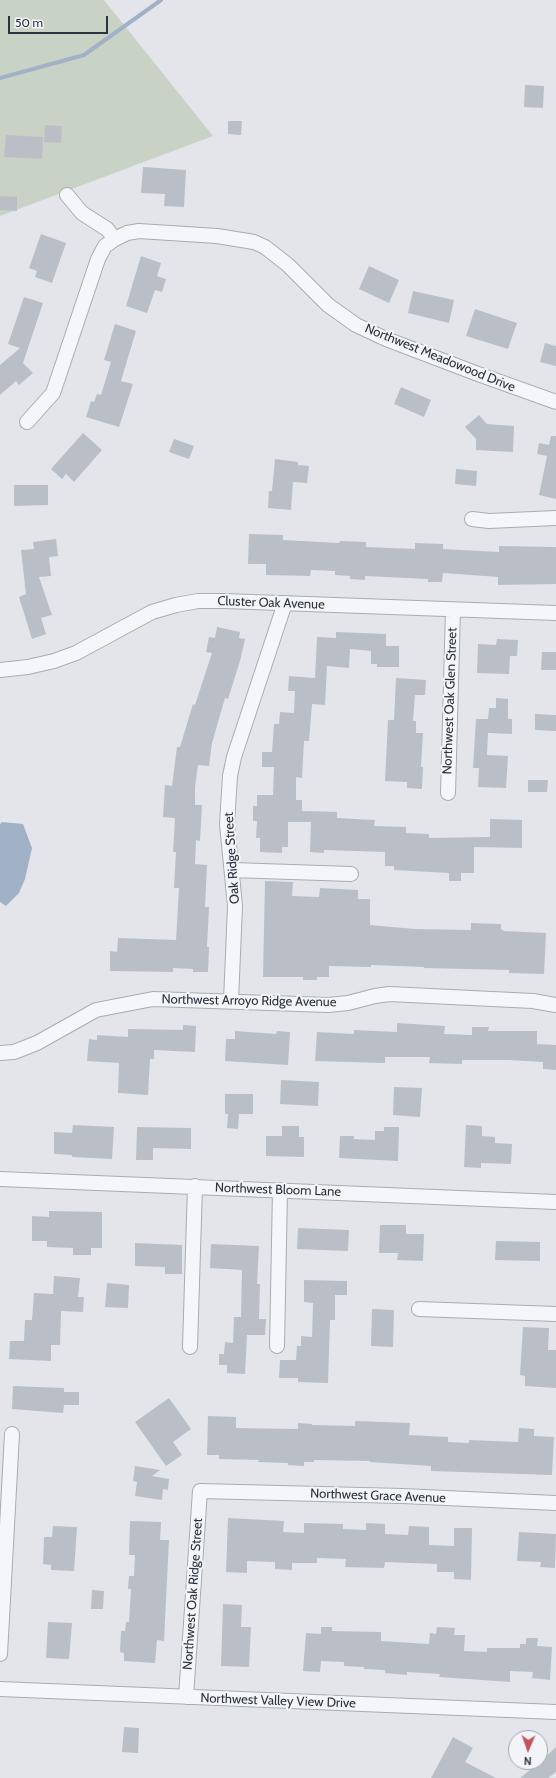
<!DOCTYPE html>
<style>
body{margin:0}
#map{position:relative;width:556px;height:1778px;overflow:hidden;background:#e3e5ea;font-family:Cabin,sans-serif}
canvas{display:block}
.north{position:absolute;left:508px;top:1730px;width:40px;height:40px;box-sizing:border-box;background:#f3f4f7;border:1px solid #a3a7ae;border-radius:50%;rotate:182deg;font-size:11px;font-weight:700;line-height:16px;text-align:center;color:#2c3341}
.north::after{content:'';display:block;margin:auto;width:14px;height:18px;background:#c5525f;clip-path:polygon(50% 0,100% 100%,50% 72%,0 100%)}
.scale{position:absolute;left:8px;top:16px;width:100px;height:18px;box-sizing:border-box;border:2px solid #2c3341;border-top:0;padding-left:5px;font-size:12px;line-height:14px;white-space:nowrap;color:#2c3341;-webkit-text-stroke:3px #f3f4f7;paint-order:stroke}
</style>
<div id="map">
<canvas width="556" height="1778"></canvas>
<div class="north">N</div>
<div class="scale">50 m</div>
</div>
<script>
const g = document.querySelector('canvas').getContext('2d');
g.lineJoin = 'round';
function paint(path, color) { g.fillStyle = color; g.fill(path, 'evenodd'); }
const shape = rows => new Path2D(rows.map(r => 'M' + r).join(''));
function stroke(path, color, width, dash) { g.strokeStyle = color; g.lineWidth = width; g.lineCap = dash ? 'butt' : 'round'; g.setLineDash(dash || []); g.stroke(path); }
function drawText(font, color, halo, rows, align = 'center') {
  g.font = font + ' Cabin,sans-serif'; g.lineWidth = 4; g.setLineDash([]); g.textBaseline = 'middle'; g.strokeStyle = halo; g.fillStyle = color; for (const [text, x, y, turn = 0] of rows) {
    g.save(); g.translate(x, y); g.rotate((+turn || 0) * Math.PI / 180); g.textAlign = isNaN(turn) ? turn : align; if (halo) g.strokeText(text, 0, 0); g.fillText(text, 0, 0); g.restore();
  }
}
paint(shape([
 [0,0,104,0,213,136,0,216]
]), '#c8d3c5');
paint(shape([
 [2,822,23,824,32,848,25,879,19,893,6,906,0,902,0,824]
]), '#a1b2c7');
stroke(shape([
 [0,78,84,55,161,0]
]), '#a1b2c7', 4);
paint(shape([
 [525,85,544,86,543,108,524,107],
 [228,121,242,121,241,135,228,134],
 [45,125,62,126,61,143,44,142],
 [6,135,43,137,42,159,4,157],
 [143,167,186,170,184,207,164,206,165,194,141,193],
 [0,196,17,197,17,211,0,210],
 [41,234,66,243,52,283,35,277,37,271,29,268],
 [141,256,161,263,157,276,166,279,162,292,155,290,147,313,126,306],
 [369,266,399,280,389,303,359,289],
 [413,291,454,300,449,323,408,313],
 [24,297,43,303,23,363,33,373,19,385,16,381,0,395,0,365,20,348,8,344],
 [475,309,517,323,508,349,466,336],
 [115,324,136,331,121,381,133,384,119,427,86,417,91,401,94,402,97,394,101,395,111,362,104,360],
 [545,343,556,346,556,366,540,362],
 [401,387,431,400,424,417,394,404],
 [479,415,487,424,514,426,513,452,476,450,476,439,465,427],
 [83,433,102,450,74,482,66,474,62,479,51,469],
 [551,436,556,436,556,499,539,495,547,456,537,454,539,443,549,445],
 [174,439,194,446,189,459,169,452],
 [275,459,298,462,298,465,309,466,307,483,293,482,291,510,268,508,269,491,272,491],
 [456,469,477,471,476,486,455,484],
 [14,485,48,485,48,505,14,506],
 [249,534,283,535,283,540,339,543,340,541,366,542,366,547,415,549,415,543,443,544,443,549,499,552,499,546,556,547,556,584,498,585,498,577,443,573,442,582,428,582,428,579,365,576,365,580,350,579,350,576,335,575,335,571,311,570,310,576,266,575,266,564,248,564],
 [56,539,58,556,49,557,51,576,39,577,52,615,41,618,46,634,32,639,19,597,26,594,21,550,34,549,33,542],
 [217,627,240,632,239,638,245,639,240,661,228,699,225,698,212,743,209,766,198,765,195,787,195,805,202,805,200,841,196,840,195,864,207,865,205,907,209,907,207,947,209,947,208,972,193,972,193,969,173,968,173,972,110,971,110,951,117,952,118,938,176,940,179,888,174,888,176,852,173,852,175,818,163,817,165,785,172,786,177,747,180,747,193,704,195,705,212,653,206,652,209,637,215,638],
 [336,632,386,634,386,646,399,646,399,667,377,667,377,664,371,664,371,651,350,649,349,668,327,666,325,705,312,704,309,741,304,741,302,778,296,777,296,800,302,800,302,811,337,812,337,818,375,820,374,826,406,827,406,833,429,834,429,838,490,837,490,819,522,820,522,848,474,847,474,873,461,873,461,881,449,881,449,873,394,870,394,866,385,866,385,852,324,850,324,853,310,852,311,822,288,822,288,847,282,847,282,853,260,852,260,838,256,838,257,821,253,821,253,806,257,806,257,795,273,795,274,767,262,767,262,752,272,752,274,724,279,724,280,712,294,713,295,691,288,691,289,676,315,678,317,637,336,638],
 [497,639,518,640,517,656,510,656,509,674,477,673,478,644,496,645],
 [542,652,556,652,556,670,541,670],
 [396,678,426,680,425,695,415,695,413,721,416,721,416,733,423,733,421,767,423,767,422,789,407,788,407,782,385,781,388,720,394,720],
 [496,698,508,699,508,719,512,719,512,734,488,733,487,755,508,756,506,788,478,787,479,768,473,768,476,719,488,719,489,708,496,708],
 [535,714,556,715,556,731,535,730],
 [528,780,548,780,547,792,528,792],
 [265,881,293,882,292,896,319,897,320,888,358,890,358,899,370,899,370,925,415,929,471,930,471,923,501,924,501,929,504,931,546,933,544,974,509,973,509,970,424,968,424,967,371,965,371,967,329,966,329,977,317,977,317,980,303,980,303,977,263,977],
 [397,1023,445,1026,444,1034,472,1035,472,1027,489,1027,488,1031,537,1031,537,1044,556,1045,556,1070,543,1069,543,1062,509,1060,462,1060,462,1064,429,1063,430,1057,385,1057,385,1063,315,1061,317,1032,354,1034,354,1030,397,1032],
 [183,1025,196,1026,195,1052,154,1050,154,1059,150,1059,148,1095,118,1093,119,1063,87,1061,89,1039,97,1040,97,1035,128,1037,128,1029,183,1030],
 [235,1031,276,1034,277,1031,290,1032,288,1065,225,1061,226,1039,235,1039],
 [281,1080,319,1082,318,1106,280,1104],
 [394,1087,422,1088,420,1117,393,1115],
 [225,1094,253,1094,253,1114,239,1114,238,1129,227,1128,228,1114,225,1114],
 [73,1125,114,1127,112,1159,72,1157,72,1155,54,1154,54,1132,72,1133],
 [466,1125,482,1126,482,1136,495,1137,495,1143,512,1144,511,1164,481,1163,481,1168,464,1167],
 [282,1126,299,1126,299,1137,304,1137,304,1157,266,1156,266,1136,282,1136],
 [137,1127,191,1128,191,1149,153,1148,153,1160,136,1160],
 [384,1127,399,1127,398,1161,339,1158,340,1136,354,1136,354,1139,375,1140,375,1131,384,1131],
 [49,1211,102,1212,102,1248,91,1248,91,1255,73,1255,73,1248,47,1247,47,1241,32,1241,32,1216,49,1217],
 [380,1225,406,1225,406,1234,424,1234,423,1261,397,1260,398,1253,379,1253],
 [298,1228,349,1230,348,1251,297,1249],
 [496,1241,540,1242,540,1261,495,1260],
 [135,1243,182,1245,182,1274,165,1274,165,1267,135,1266],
 [211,1244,259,1246,257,1284,260,1284,259,1319,266,1319,265,1335,247,1335,245,1374,227,1373,227,1365,219,1365,219,1354,224,1354,225,1342,233,1343,234,1317,241,1317,242,1270,210,1268],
 [54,1276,80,1278,78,1297,84,1297,83,1312,61,1311,60,1345,51,1345,51,1361,9,1359,10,1341,24,1341,25,1320,32,1320,34,1293,53,1294],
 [304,1280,347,1281,347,1295,335,1295,335,1320,330,1320,328,1383,298,1382,298,1378,279,1378,280,1360,296,1360,297,1346,301,1346,301,1336,312,1337,313,1303,304,1302],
 [107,1283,129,1285,128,1308,105,1307],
 [372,1309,394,1310,393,1347,371,1346],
 [523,1327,549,1328,548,1350,556,1350,556,1388,525,1386,525,1376,520,1375],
 [13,1386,64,1388,64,1392,79,1392,79,1405,64,1405,63,1413,12,1409],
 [169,1398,191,1429,173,1442,182,1455,166,1466,135,1422],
 [208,1416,236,1417,236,1428,298,1429,298,1423,312,1424,312,1425,355,1426,355,1421,410,1423,409,1435,448,1437,448,1442,469,1443,469,1440,518,1442,519,1428,534,1429,534,1436,554,1437,552,1475,431,1471,431,1466,370,1462,370,1461,314,1460,314,1462,304,1462,304,1466,288,1465,288,1463,258,1462,259,1460,219,1459,219,1455,207,1455],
 [135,1466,160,1470,152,1476,169,1479,168,1490,163,1489,162,1500,135,1496,137,1482,133,1481],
 [228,1518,284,1521,283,1532,304,1533,304,1523,343,1524,343,1529,366,1530,366,1523,385,1524,385,1534,408,1535,409,1526,429,1527,429,1545,454,1546,454,1528,472,1528,471,1580,454,1579,454,1572,437,1572,437,1564,385,1562,384,1568,345,1567,346,1559,317,1558,317,1563,292,1563,292,1570,275,1569,275,1562,247,1561,247,1573,226,1572],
 [130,1521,161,1522,160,1540,169,1540,164,1641,157,1640,155,1663,124,1661,124,1653,120,1652,121,1631,125,1631,126,1622,129,1622,131,1589,128,1589,129,1576,134,1576,135,1555,129,1555],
 [53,1526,77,1527,74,1571,51,1570,51,1565,43,1564,44,1537,52,1537],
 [519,1532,556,1534,555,1568,540,1567,541,1562,517,1561],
 [92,1590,104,1591,103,1609,91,1609],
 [223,1604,242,1605,241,1627,251,1627,249,1667,221,1666],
 [48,1622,72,1623,69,1659,46,1658],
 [321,1627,332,1627,332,1631,381,1632,381,1641,429,1644,430,1633,436,1634,437,1627,455,1628,454,1635,465,1635,464,1651,487,1652,487,1648,520,1648,520,1644,526,1644,526,1638,538,1638,537,1646,552,1647,550,1680,532,1678,533,1672,510,1671,510,1682,439,1677,440,1674,407,1672,407,1675,385,1673,385,1670,364,1669,364,1667,344,1666,344,1662,321,1661,320,1672,303,1671,306,1633,321,1634],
 [124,1727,139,1728,138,1753,122,1752],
 [453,1737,473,1748,465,1762,496,1778,431,1778],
 [556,1747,556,1772,548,1778,520,1778,530,1770,523,1762,540,1762]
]), '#babfc7');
const minor = shape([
 [67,195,82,213,107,229,115,239],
 [27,422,53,393,98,259,105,246,115,239,127,233,139,231,217,236,254,242,265,247,288,265,328,305,356,325,386,339,478,374,556,402],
 [472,519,489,521,556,518],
 [0,670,28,667,54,661,76,653,152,612,176,605,198,601,224,601,556,613],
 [448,793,453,610],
 [232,870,351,874],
 [231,1001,235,906,227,824,230,776,234,757,285,603],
 [0,1053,14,1052,37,1043,96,1010,153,999,328,1005,348,1003,375,996,389,994,533,1001,556,1005],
 [0,1179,556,1202],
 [419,1309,556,1314],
 [277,1346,280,1190],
 [190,1347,195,1186],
 [0,1654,12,1434],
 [0,1689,556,1712],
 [186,1697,200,1491,402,1496,556,1503]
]);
stroke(minor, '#a8acb4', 16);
stroke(minor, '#f5f6f9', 14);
drawText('13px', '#2c3341', '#f3f4f7', [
 ["Northwest Meadowood Drive",440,358,22],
 ["Cluster Oak Avenue",271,603,2],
 ["Northwest Oak Glen Street",450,701,-88],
 ["Oak Ridge Street",232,858,-94],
 ["Northwest Arroyo Ridge Avenue",249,1001,1],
 ["Northwest Bloom Lane",278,1190,2],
 ["Northwest Grace Avenue",378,1496,2],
 ["Northwest Oak Ridge Street",193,1594,-86],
 ["Northwest Valley View Drive",278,1701,2]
]);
</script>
